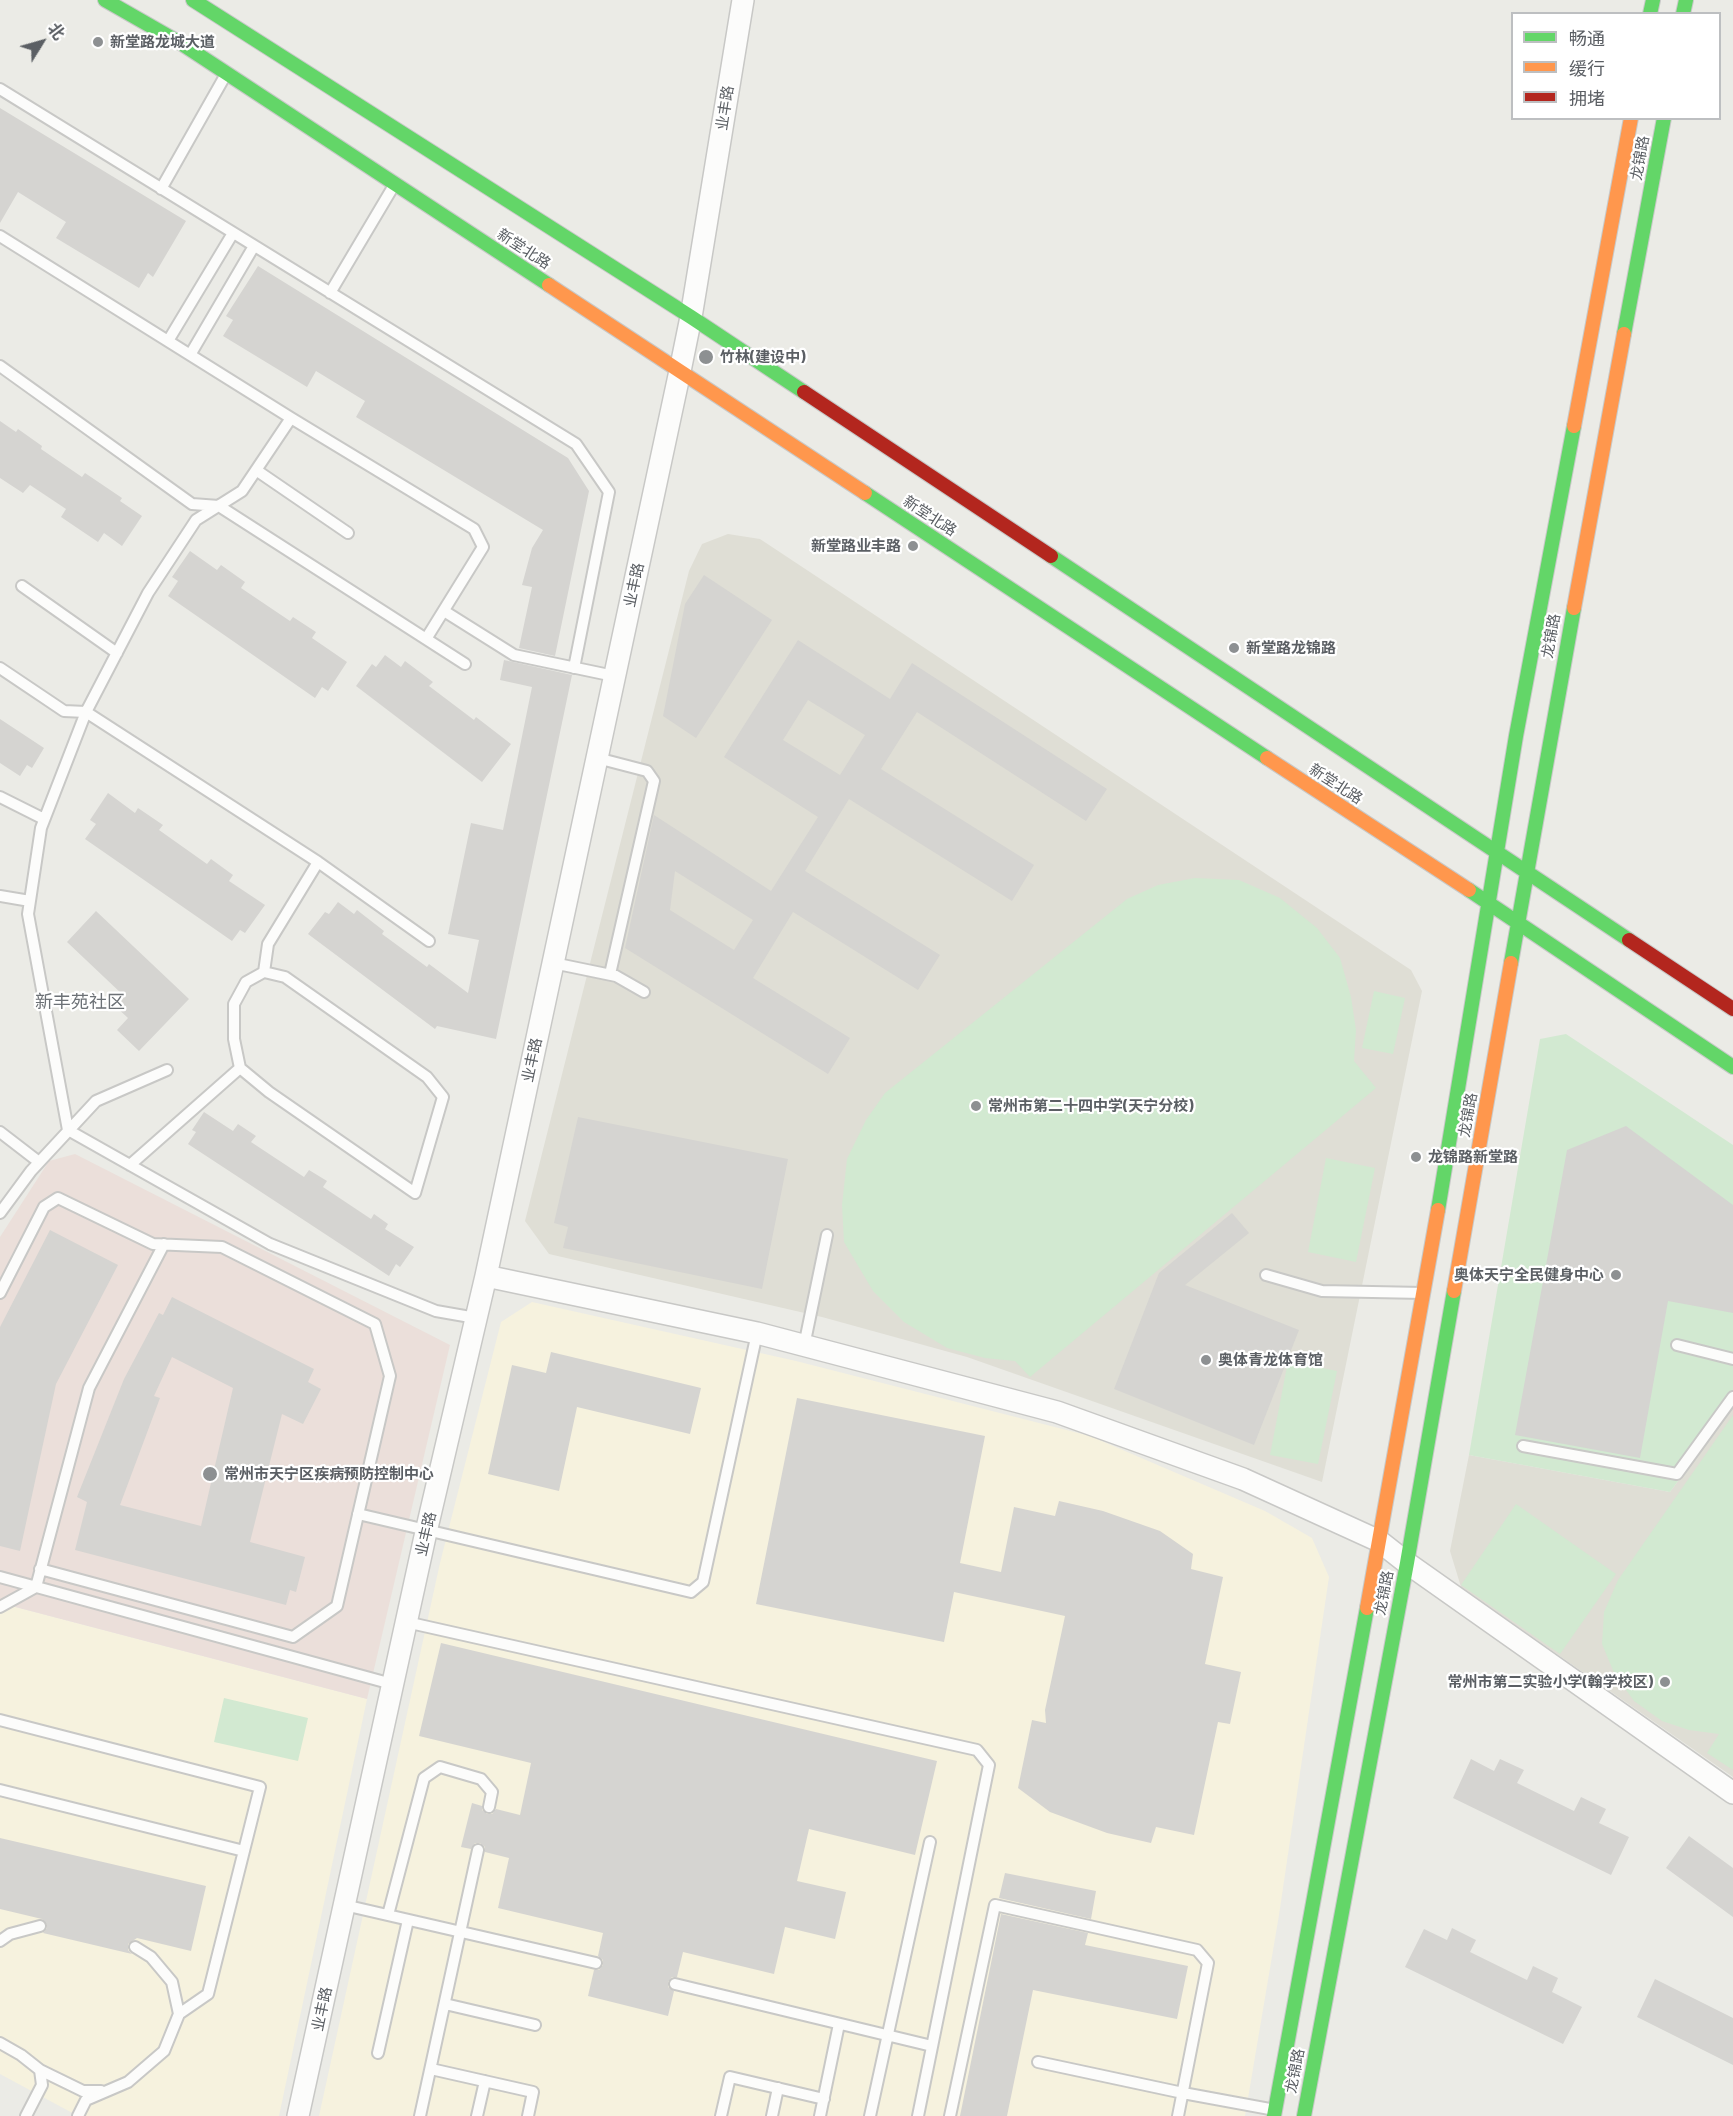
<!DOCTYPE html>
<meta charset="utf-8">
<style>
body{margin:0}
#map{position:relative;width:1733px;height:2116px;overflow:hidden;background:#ebebe6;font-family:Barlow,"Noto Sans SC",sans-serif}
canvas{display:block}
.legend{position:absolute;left:1511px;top:12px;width:210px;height:108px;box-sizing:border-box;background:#fff;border:2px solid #bdbfc1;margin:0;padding:8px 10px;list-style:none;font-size:18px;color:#5b5f64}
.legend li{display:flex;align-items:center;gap:12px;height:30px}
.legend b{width:30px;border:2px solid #bdbfc1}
.north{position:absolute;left:12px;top:12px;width:60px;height:60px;-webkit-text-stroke:4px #fff;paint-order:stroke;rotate:53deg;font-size:16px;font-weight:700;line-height:24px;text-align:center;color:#5b5f64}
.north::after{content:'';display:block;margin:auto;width:21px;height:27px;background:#5b5f64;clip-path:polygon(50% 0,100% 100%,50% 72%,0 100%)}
</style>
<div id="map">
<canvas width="1733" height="2116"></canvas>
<ul class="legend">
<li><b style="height:8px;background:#63d668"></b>畅通</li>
<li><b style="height:8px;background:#ff974d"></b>缓行</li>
<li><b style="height:8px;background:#b3261e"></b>拥堵</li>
</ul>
<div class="north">北</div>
</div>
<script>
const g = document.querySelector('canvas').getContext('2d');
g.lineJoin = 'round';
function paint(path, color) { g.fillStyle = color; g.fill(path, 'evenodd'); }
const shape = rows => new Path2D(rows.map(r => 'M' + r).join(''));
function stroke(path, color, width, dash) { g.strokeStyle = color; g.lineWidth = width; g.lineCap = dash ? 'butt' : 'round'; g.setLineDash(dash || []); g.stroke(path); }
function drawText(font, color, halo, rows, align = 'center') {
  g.font = font + ' Barlow,"Noto Sans SC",sans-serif'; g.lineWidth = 4.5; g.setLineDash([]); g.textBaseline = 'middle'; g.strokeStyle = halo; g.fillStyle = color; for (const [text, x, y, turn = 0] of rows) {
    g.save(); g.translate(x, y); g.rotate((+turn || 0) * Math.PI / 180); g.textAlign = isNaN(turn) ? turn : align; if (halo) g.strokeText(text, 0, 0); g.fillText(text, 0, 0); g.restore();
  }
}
paint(shape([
 [532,1302,796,1361,1090,1436,1265,1511,1312,1538,1329,1577,1279,1915,1245,2116,319,2116,440,1563,501,1322],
 [0,1603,367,1699,279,2116,78,2116,0,2074]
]), '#f6f2de');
paint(shape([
 [728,534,760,539,1411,970,1422,991,1322,1482,967,1357,822,1317,549,1254,525,1221,689,571,702,544],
 [1733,1406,1733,1777,1461,1587,1450,1551,1469,1455,1670,1492]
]), '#dfded5');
paint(shape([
 [75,1154,450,1345,367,1699,0,1603,0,1237,49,1161]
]), '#ebdfda');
paint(shape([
 [1195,878,1239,880,1280,898,1317,928,1340,958,1351,997,1356,1030,1354,1061,1376,1088,1030,1377,1015,1361,985,1358,947,1348,904,1322,873,1291,844,1242,842,1205,847,1159,866,1120,885,1093,1127,899,1158,885],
 [1374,991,1405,998,1393,1054,1362,1048],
 [1566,1034,1733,1145,1733,1406,1670,1492,1469,1455,1540,1039],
 [1326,1158,1375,1168,1356,1262,1308,1252],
 [1288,1361,1337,1371,1318,1464,1270,1455],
 [1733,1415,1733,1770,1707,1753,1719,1734,1689,1730,1662,1721,1634,1701,1615,1675,1602,1644,1604,1612,1618,1580],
 [1516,1504,1616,1574,1560,1654,1461,1585],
 [224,1698,308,1718,298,1761,214,1742]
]), '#d2e9d1');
paint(shape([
 [0,108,186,221,153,277,148,273,139,288,56,238,66,222,18,192,0,223],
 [258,266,568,458,589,491,555,656,519,648,532,587,522,585,532,548,543,530,356,417,365,401,316,371,307,387,223,336,233,320,226,316],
 [0,421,16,432,18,429,42,446,41,449,82,477,85,473,122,498,120,501,142,516,122,546,104,533,98,542,61,517,66,509,30,485,23,493,0,478],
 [190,551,217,570,221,565,245,582,241,588,290,621,293,617,316,632,312,638,347,662,328,691,322,687,315,698,168,596,178,581,172,577],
 [704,575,772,620,696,738,663,716,685,604],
 [798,640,890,699,912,663,1107,789,1086,821,917,712,881,769,1034,865,1012,901,849,799,805,871,940,955,918,990,793,912,753,978,850,1038,828,1074,625,948,654,815,771,891,818,817,724,757],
 [808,700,865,735,840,775,783,740],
 [675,871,753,920,734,950,670,910],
 [385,655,401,667,405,661,433,682,429,686,474,720,476,717,511,744,482,782,356,686,372,664,376,667],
 [504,660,572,675,496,1039,437,1026,435,1029,308,934,325,912,329,914,338,902,354,914,357,910,384,931,382,934,427,967,429,964,468,993,479,940,448,934,471,823,503,830,532,687,500,680],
 [0,719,44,748,32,768,27,765,20,776,0,763],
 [108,793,135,813,138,808,163,825,159,830,207,864,211,859,233,875,229,881,265,905,245,933,240,930,232,941,85,839,96,824,90,820],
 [96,911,189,999,139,1051,117,1030,128,1018,114,1005,123,995,67,942],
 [204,1112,233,1131,238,1124,256,1136,251,1142,304,1177,309,1170,327,1181,323,1187,371,1219,374,1214,388,1224,385,1229,414,1247,400,1267,396,1264,389,1276,188,1144,196,1132,192,1130],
 [578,1117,788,1159,762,1289,563,1248,568,1227,554,1223],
 [1626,1126,1733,1205,1733,1313,1668,1301,1640,1458,1515,1435,1567,1150],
 [1232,1213,1249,1233,1185,1285,1299,1330,1254,1445,1114,1389,1159,1273],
 [50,1230,118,1265,56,1384,20,1551,0,1546,0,1327],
 [172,1297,314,1369,308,1382,321,1389,303,1424,282,1414,250,1542,305,1557,296,1592,290,1590,286,1605,75,1550,87,1502,77,1497,124,1379,159,1313,163,1315],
 [172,1357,233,1388,201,1526,120,1505,160,1398,154,1396],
 [551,1352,701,1388,690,1434,577,1407,559,1491,488,1474,512,1365,546,1373],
 [797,1398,985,1436,960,1563,1001,1572,1014,1507,1055,1516,1059,1501,1103,1511,1160,1531,1193,1554,1191,1569,1223,1577,1205,1664,1241,1672,1230,1724,1218,1722,1194,1835,1156,1827,1151,1843,1107,1833,1050,1812,1018,1788,1032,1720,1046,1723,1045,1710,1065,1616,954,1592,944,1642,756,1604],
 [441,1643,937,1761,915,1855,809,1829,797,1881,846,1892,835,1939,785,1927,774,1974,683,1952,677,1977,672,1977,668,1982,668,1987,674,1991,668,2016,588,1996,594,1970,599,1970,603,1965,603,1960,598,1956,603,1933,498,1908,509,1858,485,1852,485,1847,480,1843,475,1843,471,1849,461,1847,472,1803,482,1806,482,1810,487,1814,492,1814,496,1809,520,1815,531,1763,419,1736],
 [1471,1759,1494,1771,1500,1759,1524,1770,1517,1783,1574,1811,1581,1797,1606,1809,1599,1823,1629,1837,1611,1875,1453,1798],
 [1689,1836,1733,1868,1733,1917,1666,1868],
 [0,1838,206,1886,191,1951,137,1938,128,1944,128,1950,132,1954,43,1933,47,1928,47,1925,42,1919,0,1909],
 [1005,1873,1096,1891,1091,1919,999,1898],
 [1001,1914,1088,1933,1085,1945,1188,1966,1177,2019,1033,1990,1007,2116,960,2116],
 [1452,1928,1476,1940,1470,1952,1527,1980,1533,1966,1558,1978,1552,1992,1582,2007,1563,2044,1405,1967,1424,1929,1447,1940],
 [1655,1979,1733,2018,1733,2065,1637,2017]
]), '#d5d4d1');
const lane = shape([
 [0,89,576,444,609,492,574,668],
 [161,189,225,76],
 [0,236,291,418,474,529,483,547,426,639],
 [330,293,393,187],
 [168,341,233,233],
 [190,355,254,246],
 [0,366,192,504,219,506,465,664],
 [291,418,242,491,196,520,148,593,86,712,41,828,28,914,68,1130,270,1244,436,1311,476,1318],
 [256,470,348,533],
 [22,586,117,653],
 [444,611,514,655,614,676],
 [0,668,64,711,86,712,318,862,429,941],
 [597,758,647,771,654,781,610,974],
 [0,797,44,819],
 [0,896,30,901],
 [553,963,616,976,644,992],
 [264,972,285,977,427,1077,443,1097,415,1193,269,1092,240,1068,234,1039,234,1004,246,982,264,972],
 [264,972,268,944,318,862],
 [0,1132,39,1162],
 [130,1165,240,1068],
 [0,1213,31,1171,96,1101,167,1070],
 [1266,1275,1322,1291,1423,1293],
 [0,1293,44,1207,58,1198,153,1244,222,1247,375,1324,390,1376,337,1606,293,1637,40,1569],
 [1677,1345,1733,1359],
 [804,1346,827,1235],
 [1523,1446,1677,1474,1733,1397],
 [358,1514,691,1592,703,1582,757,1333],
 [0,1577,392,1684],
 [0,1607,36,1587,89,1388,164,1244],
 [406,1622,977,1750,989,1765,918,2116],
 [0,1720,260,1787,208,1994,179,2014],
 [0,1790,244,1851],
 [344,1905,596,1963],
 [388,1915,424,1778,440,1767,481,1779,492,1792,489,1807],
 [0,1941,10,1934,40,1926],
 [675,1984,932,2046],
 [445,2004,535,2025],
 [0,2043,21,2055,40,2070,42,2085,26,2116],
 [378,2053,408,1920],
 [1038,2062,1183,2093,1275,2110],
 [431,2069,533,2092,528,2116],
 [40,2070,83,2091,101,2091],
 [78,2116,86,2100,128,2082,164,2051,179,2014,172,1982,151,1957,135,1947],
 [420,2116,478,1850],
 [477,2116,485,2081],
 [721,2116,730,2077,824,2099],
 [772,2116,778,2088],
 [820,2116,839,2024],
 [870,2116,930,1842],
 [950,2116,995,1905,1197,1950,1208,1963,1178,2116]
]);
const street = shape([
 [486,1276,757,1333,1057,1412,1243,1479,1379,1541,1407,1563,1733,1793],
 [298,2116,426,1532,486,1276,680,371,691,317,743,0]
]);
const fast = shape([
 [105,0,182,44,549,285],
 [193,0,691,317,804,392],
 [1650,14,1653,0],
 [1683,14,1686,0],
 [1624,334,1664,118],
 [865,493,1267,758],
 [1051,556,1629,940],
 [1469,890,1733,1067],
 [1511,963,1574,608],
 [1438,1210,1516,736,1574,426],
 [1274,2116,1367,1608],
 [1304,2116,1407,1563,1454,1291]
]);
const slow = shape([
 [549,285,865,493],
 [1574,426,1631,118],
 [1574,608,1624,334],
 [1267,758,1469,890],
 [1454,1291,1511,963],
 [1367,1608,1438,1210]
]);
const jam = shape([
 [804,392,1051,556],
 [1629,940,1733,1009]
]);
stroke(lane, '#c8c8c6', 14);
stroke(street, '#c8c8c6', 24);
stroke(fast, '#c8c9c8', 16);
stroke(slow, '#c8c9c8', 16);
stroke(jam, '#c8c9c8', 16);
stroke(lane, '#fcfcfb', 10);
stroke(street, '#fcfcfb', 21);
stroke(fast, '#63d668', 14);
stroke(slow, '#ff974d', 14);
stroke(jam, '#b3261e', 14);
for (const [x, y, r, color] of [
 [98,42,6,"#8d9092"],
 [706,357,8,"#8d9092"],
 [913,546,6,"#8d9092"],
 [1234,648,6,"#8d9092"],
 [976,1106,6,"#8d9092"],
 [1416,1157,6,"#8d9092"],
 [1616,1275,6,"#8d9092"],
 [1206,1360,6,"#8d9092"],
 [210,1474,8,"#8d9092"],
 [1665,1682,6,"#8d9092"]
]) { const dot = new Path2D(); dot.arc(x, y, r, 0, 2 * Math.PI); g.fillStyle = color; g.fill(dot); stroke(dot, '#fff', 2); }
drawText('bold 15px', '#5b5f64', '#fff', [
 ["新堂路龙城大道",110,42],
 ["竹林(建设中)",720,357],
 ["新堂路业丰路",901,546,"right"],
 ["新堂路龙锦路",1246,648],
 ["常州市第二十四中学(天宁分校)",988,1106],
 ["龙锦路新堂路",1428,1157],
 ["奥体天宁全民健身中心",1604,1275,"right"],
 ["奥体青龙体育馆",1218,1360],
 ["常州市天宁区疾病预防控制中心",224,1474],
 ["常州市第二实验小学(翰学校区)",1653,1682,"right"]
], 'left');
drawText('15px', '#5b5f64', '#fff', [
 ["业丰路",725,108,-81],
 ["龙锦路",1640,158,-80],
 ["新堂北路",524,249,33],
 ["新堂北路",930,516,33],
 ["业丰路",634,585,-78],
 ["龙锦路",1551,636,-80],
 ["新堂北路",1336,784,33],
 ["业丰路",532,1060,-78],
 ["龙锦路",1468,1115,-80],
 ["业丰路",426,1534,-77],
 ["龙锦路",1384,1593,-79],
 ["业丰路",322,2009,-78],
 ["龙锦路",1295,2071,-79]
]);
drawText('18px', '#6c7176', '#fff', [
 ["新丰苑社区",80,1002]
]);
</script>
